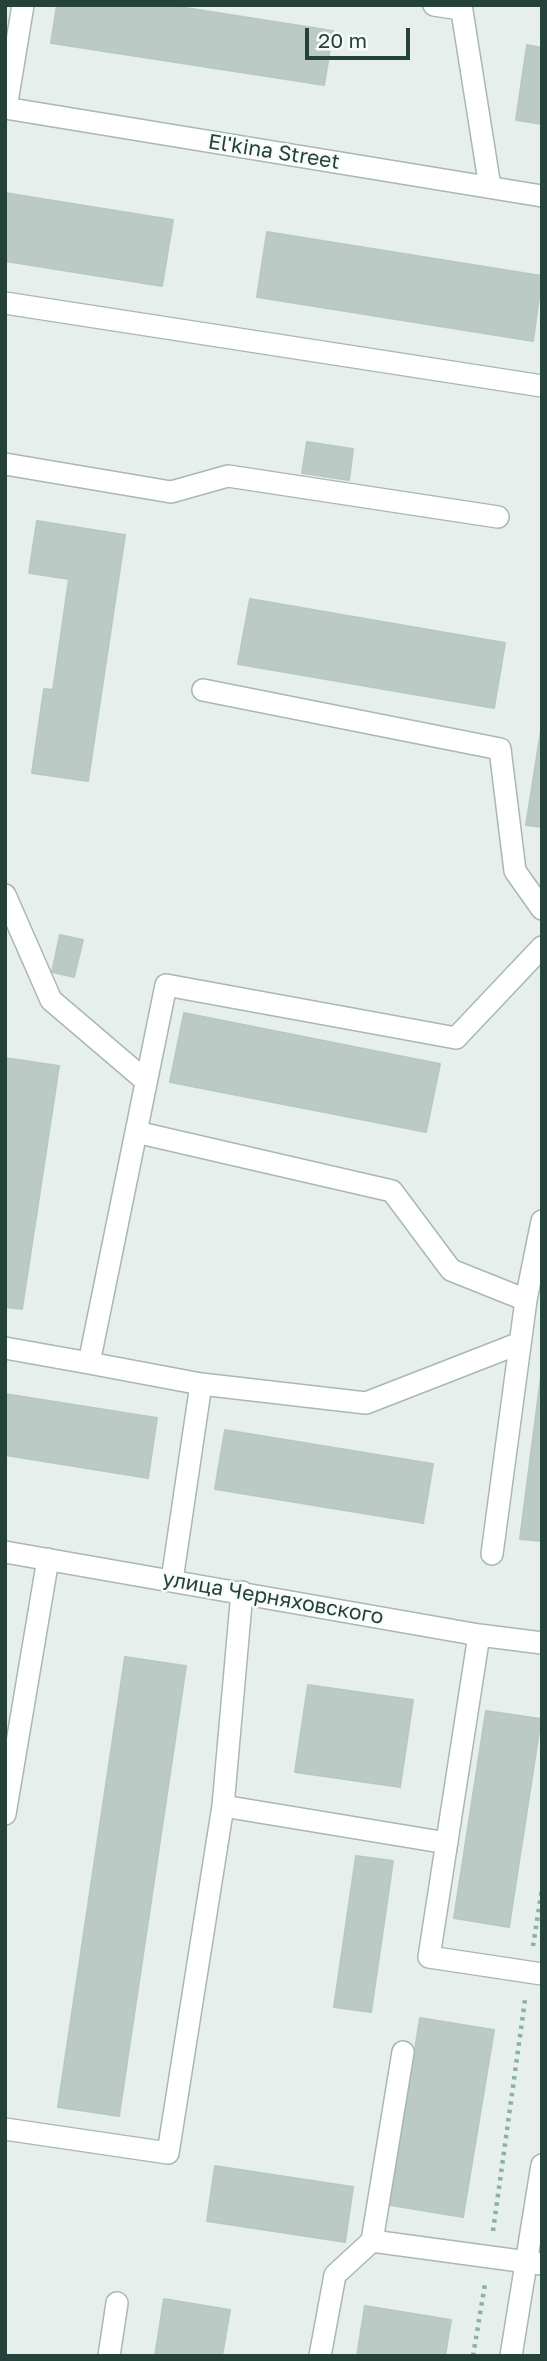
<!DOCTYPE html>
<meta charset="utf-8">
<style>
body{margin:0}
#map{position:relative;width:547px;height:2361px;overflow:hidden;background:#e6efeb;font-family:"Golos Text",sans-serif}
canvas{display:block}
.frame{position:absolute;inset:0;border:7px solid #24423a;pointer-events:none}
.scale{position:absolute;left:305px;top:28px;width:105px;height:32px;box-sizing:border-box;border:4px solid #24423a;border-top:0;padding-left:9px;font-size:21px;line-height:24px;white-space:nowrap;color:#24423a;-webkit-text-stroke:5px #f7fbf9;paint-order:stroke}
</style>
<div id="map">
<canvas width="547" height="2361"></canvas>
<div class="frame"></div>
<div class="scale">20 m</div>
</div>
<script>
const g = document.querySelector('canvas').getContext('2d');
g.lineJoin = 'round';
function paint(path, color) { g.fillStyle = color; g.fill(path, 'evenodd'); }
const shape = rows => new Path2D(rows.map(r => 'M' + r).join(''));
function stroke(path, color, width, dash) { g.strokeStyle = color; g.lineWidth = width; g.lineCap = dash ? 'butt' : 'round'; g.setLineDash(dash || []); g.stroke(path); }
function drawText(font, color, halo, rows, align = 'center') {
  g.font = font + ' "Golos Text",sans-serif'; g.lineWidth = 5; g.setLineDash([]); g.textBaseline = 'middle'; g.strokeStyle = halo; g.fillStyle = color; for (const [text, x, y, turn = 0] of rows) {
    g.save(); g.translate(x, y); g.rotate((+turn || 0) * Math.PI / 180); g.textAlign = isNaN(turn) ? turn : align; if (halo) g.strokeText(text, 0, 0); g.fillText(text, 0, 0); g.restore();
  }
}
const building = shape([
 [57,5,167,5,333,31,324,85,51,43,57,5],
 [527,45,542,48,542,124,516,120,527,45],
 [5,193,173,220,162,286,5,261,5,193],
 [267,232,542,276,533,341,257,297,267,232],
 [307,442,353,449,349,480,302,473,307,442],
 [37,521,125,535,88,781,32,773,44,689,53,690,69,579,29,573,37,521],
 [250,599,505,643,494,708,238,664,250,599],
 [542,724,542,827,526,825,542,724],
 [60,935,83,940,74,977,52,972,60,935],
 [184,1013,440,1064,426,1132,170,1082,184,1013],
 [5,1058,59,1066,22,1309,5,1307,5,1058],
 [541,1376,542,1376,542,1541,520,1539,541,1376],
 [5,1394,157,1418,148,1478,5,1455,5,1394],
 [225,1430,433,1464,423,1523,215,1489,225,1430],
 [125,1657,186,1666,119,2116,58,2107,125,1657],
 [308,1685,413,1700,400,1787,295,1772,308,1685],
 [486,1711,541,1719,509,1927,454,1918,486,1711],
 [356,1856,393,1861,371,2012,334,2007,356,1856],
 [420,2018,494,2030,463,2217,390,2205,420,2018],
 [215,2166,353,2187,345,2242,207,2221,215,2166],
 [164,2299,230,2310,222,2356,155,2356,164,2299],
 [365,2306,451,2320,445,2356,357,2356,365,2306]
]);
paint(building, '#bbcac4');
stroke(building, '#b8c9c2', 2);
const minor = shape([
 [434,5,460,9],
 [461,5,490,187],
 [5,108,542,196],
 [6,108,23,5],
 [5,303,542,386],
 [5,464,171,492,228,476,498,517],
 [203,690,500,749,515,871,542,909],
 [5,895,51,1000,146,1081],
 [136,1132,392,1191,451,1270,526,1300],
 [520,1343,366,1403,201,1384,89,1363,166,985,456,1038,542,947],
 [5,1348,89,1363],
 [5,1552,479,1635,542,1643],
 [492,1554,526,1300,542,1221],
 [172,1580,201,1384],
 [479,1635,429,1957,542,1974],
 [223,1806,447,1843],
 [5,1814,48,1559],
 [5,2129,168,2153,223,1806,242,1592],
 [372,2241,542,2264],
 [109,2356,117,2303],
 [320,2356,335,2275,372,2241,403,2052],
 [511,2356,542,2165]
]);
stroke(minor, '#a8b8b2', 24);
stroke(shape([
 [533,1946,542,1889],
 [493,2231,525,2000],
 [473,2356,485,2284]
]), '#86b3a5', 4.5, [3.5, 5]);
stroke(minor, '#fff', 21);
drawText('21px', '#24423a', '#f7fbf9', [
 ["El'kina Street",274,152,9],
 ["улица Черняховского",273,1598,10]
]);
</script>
